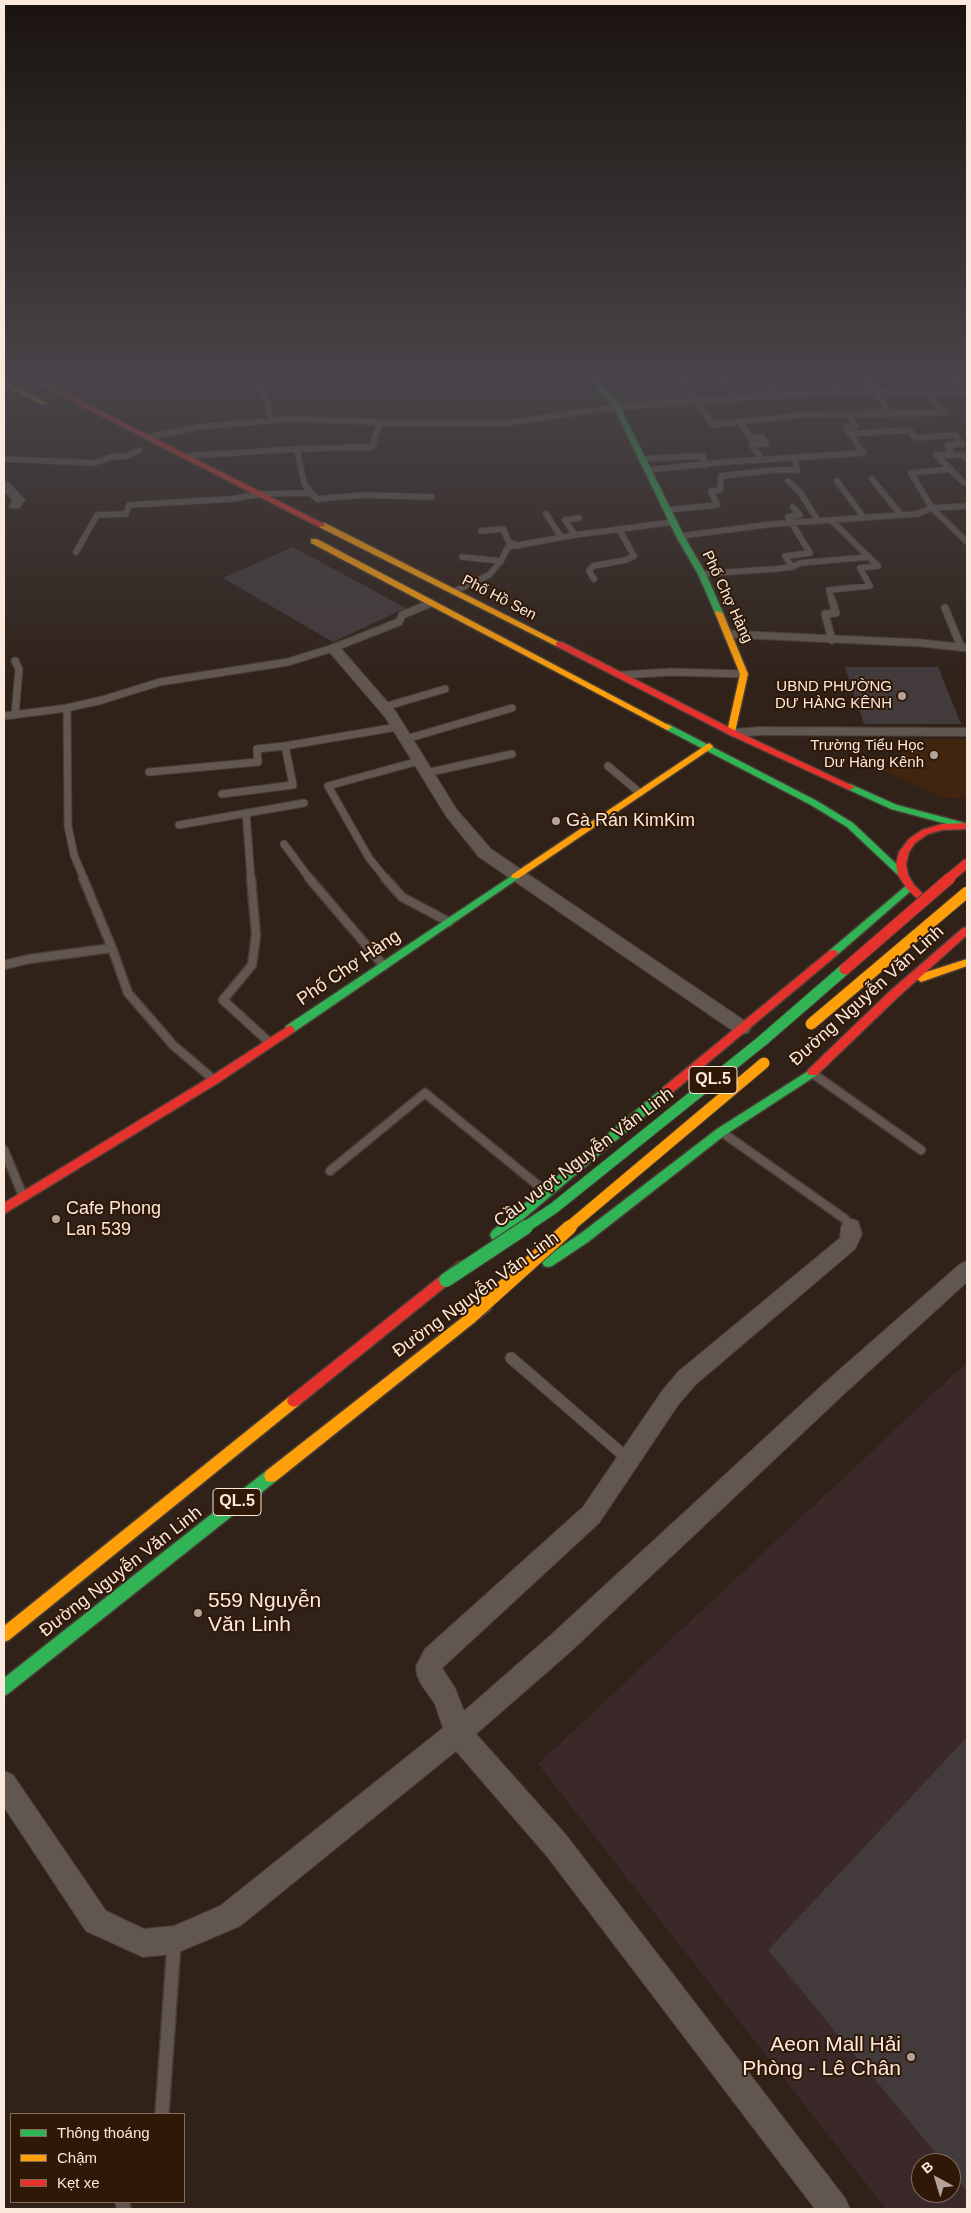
<!DOCTYPE html>
<meta charset="utf-8">
<style>
body{margin:0}
#map{position:relative;width:971px;height:2213px;overflow:hidden;background:#302219;font-family:Arial,sans-serif}
canvas{display:block}
.frame{position:absolute;inset:0;border:5px solid #fbe9de;pointer-events:none}
.legend{position:absolute;left:10px;top:2113px;width:175px;height:90px;box-sizing:border-box;background:#301806;border:1px solid #816c5c;margin:0;padding:6px 9px;list-style:none;font-size:15px;color:#fbe9de}
.legend li{display:flex;align-items:center;gap:10px;height:25px}
.legend b{width:25px;border:1px solid #816c5c}
.north{position:absolute;left:911px;top:2153px;width:50px;height:50px;box-sizing:border-box;background:#301806;border:1px solid #816c5c;border-radius:50%;rotate:321deg;font-size:14px;font-weight:700;line-height:20px;text-align:center;color:#fbe9de}
.north::after{content:'';display:block;margin:auto;width:18px;height:22px;background:#b4a399;clip-path:polygon(50% 0,100% 100%,50% 72%,0 100%)}
</style>
<div id="map">
<canvas width="971" height="2213"></canvas>
<div class="frame"></div>
<ul class="legend">
<li><b style="height:6px;background:#30b455"></b>Thông thoáng</li>
<li><b style="height:6px;background:#ff9f0a"></b>Chậm</li>
<li><b style="height:6px;background:#e5322d"></b>Kẹt xe</li>
</ul>
<div class="north">B</div>
</div>
<script>
const g = document.querySelector('canvas').getContext('2d');
g.lineJoin = 'round';
function paint(path, color) { g.fillStyle = color; g.fill(path, 'evenodd'); }
const shape = rows => new Path2D(rows.map(r => 'M' + r).join(''));
function stroke(path, color, width, dash) { g.strokeStyle = color; g.lineWidth = width; g.lineCap = dash ? 'butt' : 'round'; g.setLineDash(dash || []); g.stroke(path); }
function drawText(font, color, halo, rows, align = 'center') {
  g.font = font + ' Arial,sans-serif'; g.lineWidth = 4; g.setLineDash([]); g.textBaseline = 'middle'; g.strokeStyle = halo; g.fillStyle = color; for (const [text, x, y, turn = 0] of rows) {
    g.save(); g.translate(x, y); g.rotate((+turn || 0) * Math.PI / 180); g.textAlign = isNaN(turn) ? turn : align; if (halo) g.strokeText(text, 0, 0); g.fillText(text, 0, 0); g.restore();
  }
}
paint(shape([
 [967,1362,967,2209,886,2209,538,1764],
 [921,2163,951,2163,951,2193,921,2193]
]), '#3b2829');
paint(shape([
 [919,739,967,739,967,798,945,798,883,771]
]), '#41250f');
paint(shape([
 [293,547,406,608,333,642,223,578],
 [845,667,938,667,961,724,864,724],
 [967,1737,967,2192,951,2172,951,2163,944,2163,768,1950]
]), '#433a3c');
const laneFar4 = shape([
 [255,378,253,382,267,398,271,421],
 [682,378,713,425,800,415,945,413,928,394],
 [720,378,733,398],
 [767,378,778,395],
 [830,378,842,393],
 [863,378,876,392,888,413],
 [953,378,966,394],
 [353,385,355,378],
 [739,422,751,438,762,437,766,444,751,444,762,460],
 [850,434,909,430,916,438,955,435,962,444,948,445,952,455],
 [149,437,198,427,291,419,401,423,507,423,617,407],
 [297,449,304,483,311,493],
 [187,456,297,449,372,447,380,422],
 [4,459,94,463,111,457,127,456,139,450],
 [641,459,703,456,705,465],
 [967,459,963,455,936,455,963,482,967,483],
 [951,469,911,473,932,508,967,542],
 [647,470,726,462,863,453,846,427,856,426,847,414],
 [872,479,901,515],
 [788,481,800,492,818,521],
 [837,481,864,518],
 [667,510,717,505,711,491,720,490,721,476,775,470,797,470,795,459],
 [546,514,561,537],
 [831,520,878,566,860,568,870,586,829,590,832,601],
 [481,531,503,529,509,542,519,546],
 [575,535,565,520,579,518],
 [680,536,773,524,917,514,932,508,967,506],
 [76,552,97,515,126,514,129,505,231,499,262,494,311,493,317,499,363,495,432,497],
 [462,557,501,561],
 [792,567,785,556,810,553,788,517,800,515,793,507],
 [702,574,774,569,792,567,800,563,869,557],
 [594,579,589,571,593,566,626,560,634,556,619,529],
 [453,592,489,575,501,561,508,547,575,535,674,522]
]);
const laneFar3 = shape([
 [832,600,836,613,825,614,832,640],
 [945,608,961,647],
 [727,634,922,643,967,648],
 [15,661,19,669,15,715],
 [622,675,671,672,744,674],
 [384,707,445,689],
 [67,708,68,826,74,855,84,879],
 [4,716,67,708,102,700,160,682,288,662,333,648,399,622,402,615,431,603],
 [406,739,512,708],
 [608,766,640,793],
 [149,772,258,762,257,749,285,746],
 [426,773,512,754],
 [222,794,293,785,285,746,397,727],
 [246,813,251,879],
 [179,825,304,803],
 [284,844,310,879],
 [386,879,369,858,328,786,419,761]
]);
const laneFar2 = shape([
 [83,878,112,948],
 [251,878,256,935,252,965,223,1000,269,1042],
 [309,878,384,966],
 [385,878,402,897,449,922],
 [4,965,29,959,112,948,128,993,174,1046,213,1079],
 [812,1073,921,1150],
 [723,1133,845,1219,851,1227],
 [4,1150,23,1196],
 [330,1171,425,1093,545,1191]
]);
const laneFar1 = shape([
 [511,1358,628,1459]
]);
const lane = shape([
 [162,2114,174,1943],
 [122,2202,124,2209]
]);
const street = shape([
 [876,389,967,391,967,397,876,395,778,398,617,410,612,407,617,404,778,392,876,389],
 [4,481,8,482,25,500,19,508,11,508,9,506,13,500,4,491,4,481],
 [333,644,338,645,396,712,457,810,491,849,748,1023,751,1028,748,1033,742,1034,736,1033,479,857,446,816,385,717,326,648,333,644],
 [761,727,967,728,967,736,761,735,733,737,726,733,733,729,761,727],
 [851,1219,858,1221,862,1234,855,1249,695,1385,678,1405,599,1523,442,1668,455,1688,464,1711,552,1634,829,1379,960,1264,967,1261,967,1282,845,1393,570,1652,476,1734,566,1835,845,2198,850,2209,815,2209,546,1855,456,1751,240,1926,174,1954,143,1957,86,1931,4,1807,4,1771,13,1775,106,1911,144,1929,174,1926,220,1906,443,1728,435,1704,421,1684,417,1675,416,1666,425,1649,583,1507,662,1391,679,1371,840,1238,841,1227,844,1221,851,1219]
]);
const fast = shape([
 [589,378,596,378,620,407,684,536,706,574,723,613,722,615,715,613,698,574,676,536,614,408,589,378],
 [668,724,817,801,853,823,908,875,906,877,900,877,847,827,811,805,665,729,665,725,668,724],
 [850,784,897,805,965,823,967,825,962,828,891,809,847,789,847,785,850,784],
 [516,873,519,874,521,876,519,878,294,1032,286,1032,285,1029,286,1026,516,873],
 [910,884,915,887,913,889,837,955,829,955,828,953,829,951,907,885,910,884],
 [813,1068,817,1069,819,1072,817,1075,725,1135,588,1242,552,1266,548,1267,544,1266,542,1262,544,1258,580,1234,717,1129,813,1068],
 [669,1085,673,1086,675,1089,673,1092,500,1239,496,1240,492,1239,490,1235,492,1231,665,1086,669,1085],
 [271,1470,276,1471,278,1476,276,1481,9,1693,4,1696,4,1678,266,1471,271,1470]
]);
const slow = shape([
 [4,381,47,403,48,404,43,405,4,385,4,381],
 [319,523,325,523,563,644,556,646,319,527,319,523],
 [311,539,317,539,672,727,668,730,665,729,311,543,311,539],
 [716,611,723,613,748,674,735,732,731,735,727,732,740,674,715,613,716,611],
 [709,743,713,746,712,748,519,878,513,878,511,876,513,874,709,743],
 [967,959,967,966,921,982,916,978,917,975,967,959],
 [486,1301,490,1302,492,1306,490,1310,276,1481,271,1482,266,1481,264,1476,266,1471,482,1302,486,1301],
 [294,1395,299,1397,301,1401,299,1405,9,1640,4,1642,4,1626,289,1397,294,1395]
]);
const jam = shape([
 [26,378,35,378,326,525,319,527,26,378],
 [556,642,562,642,736,731,855,787,850,790,847,789,730,735,556,646,556,642],
 [967,823,967,829,942,830,928,834,915,843,909,852,906,864,908,875,914,885,928,899,926,901,920,901,907,889,898,875,896,864,899,852,909,839,922,830,942,824,967,823],
 [967,927,967,935,897,998,817,1075,809,1075,807,1072,809,1069,889,992,963,928,967,927],
 [833,950,837,951,838,953,837,955,673,1092,665,1092,663,1089,665,1086,829,951,833,950],
 [290,1025,295,1029,294,1032,218,1083,4,1214,4,1203,210,1077,290,1025],
 [462,1261,466,1262,468,1266,466,1270,299,1405,294,1407,289,1405,287,1401,289,1397,458,1262,462,1261]
]);
stroke(laneFar4, '#493d36', 7);
stroke(laneFar3, '#493d36', 9);
stroke(laneFar2, '#493d36', 11);
stroke(laneFar1, '#493d36', 13);
stroke(lane, '#493d36', 16);
stroke(street, '#493d36', 2);
stroke(fast, '#493d36', 3);
stroke(slow, '#493d36', 3);
stroke(jam, '#493d36', 3);
stroke(laneFar4, '#625750', 5.5);
stroke(laneFar3, '#625750', 7);
stroke(laneFar2, '#625750', 8);
stroke(laneFar1, '#625750', 11);
stroke(lane, '#625750', 13);
paint(street, '#625750');
paint(fast, '#30b455');
paint(slow, '#ff9f0a');
paint(jam, '#e5322d');
const fastBridgeFar1 = shape([
 [524,1228,554,1208,762,1041,845,969]
]);
const fastBridge = shape([
 [446,1280,526,1227]
]);
const slowBridgeFar1 = shape([
 [811,1024,967,892],
 [568,1228,764,1063]
]);
const slowBridge = shape([
 [470,1317,570,1227]
]);
const jamBridgeFar1 = shape([
 [948,879,967,863]
]);
const jamBridge = shape([
 [845,969,950,878]
]);
stroke(fastBridgeFar1, '#493d36', 13, []);
stroke(fastBridge, '#493d36', 16, []);
stroke(slowBridgeFar1, '#493d36', 13, []);
stroke(slowBridge, '#493d36', 16, []);
stroke(jamBridgeFar1, '#493d36', 11, []);
stroke(jamBridge, '#493d36', 13, []);
stroke(fastBridgeFar1, '#30b455', 11);
stroke(fastBridge, '#30b455', 14);
stroke(slowBridgeFar1, '#ff9f0a', 11);
stroke(slowBridge, '#ff9f0a', 14);
stroke(jamBridgeFar1, '#e5322d', 9);
stroke(jamBridge, '#e5322d', 11);
const sky = g.createLinearGradient(0, 0, 0, 688);
sky.addColorStop(0, '#1a130e');
sky.addColorStop(0.55, '#484449');
sky.addColorStop(1, '#48444900');
g.fillStyle = sky;
g.fillRect(0, 0, 971, 688);
for (const [x, y, r, color] of [
 [902,696,5,"#b4a399"],
 [934,755,5,"#b4a399"],
 [556,821,5,"#b4a399"],
 [56,1219,5,"#b4a399"],
 [198,1613,5,"#b4a399"],
 [911,2057,5,"#b4a399"]
]) { const dot = new Path2D(); dot.arc(x, y, r, 0, 2 * Math.PI); g.fillStyle = color; g.fill(dot); stroke(dot, '#301806', 2); }
drawText('15px', '#fbe9de', '#301806', [
 ["Phố Chợ Hàng",727,597,65],
 ["Phố Hồ Sen",499,598,27]
]);
drawText('15px', '#fbe9de', '#301806', [
 ["UBND PHƯỜNG",892,687],
 ["DƯ HÀNG KÊNH",892,704],
 ["Trường Tiểu Học",924,746],
 ["Dư Hàng Kênh",924,763]
], 'right');
for (const [x, y, w] of [
 [713,1080,48],
 [237,1502,48]
]) { const box = new Path2D(); box.roundRect(x - w / 2, y - 13.5, w, 27, 4); g.fillStyle = '#301806'; g.fill(box); stroke(box, '#fbe9de', 1); }
drawText('bold 16px', '#fbe9de', null, [
 ["QL.5",713,1080],
 ["QL.5",237,1502]
]);
drawText('18px', '#fbe9de', '#301806', [
 ["Gà Rán KimKim",566,821],
 ["Cafe Phong",66,1209],
 ["Lan 539",66,1230]
], 'left');
drawText('18px', '#fbe9de', '#301806', [
 ["Phố Chợ Hàng",349,968,-34],
 ["Đường Nguyễn Văn Linh",867,996,-42],
 ["Cầu vượt Nguyễn Văn Linh",584,1158,-37],
 ["Đường Nguyễn Văn Linh",476,1295,-36],
 ["Đường Nguyễn Văn Linh",121,1572,-38]
]);
drawText('21px', '#fbe9de', '#301806', [
 ["559 Nguyễn",208,1601],
 ["Văn Linh",208,1625],
 ["Aeon Mall Hải",901,2045,"right"],
 ["Phòng - Lê Chân",901,2069,"right"]
], 'left');
</script>
